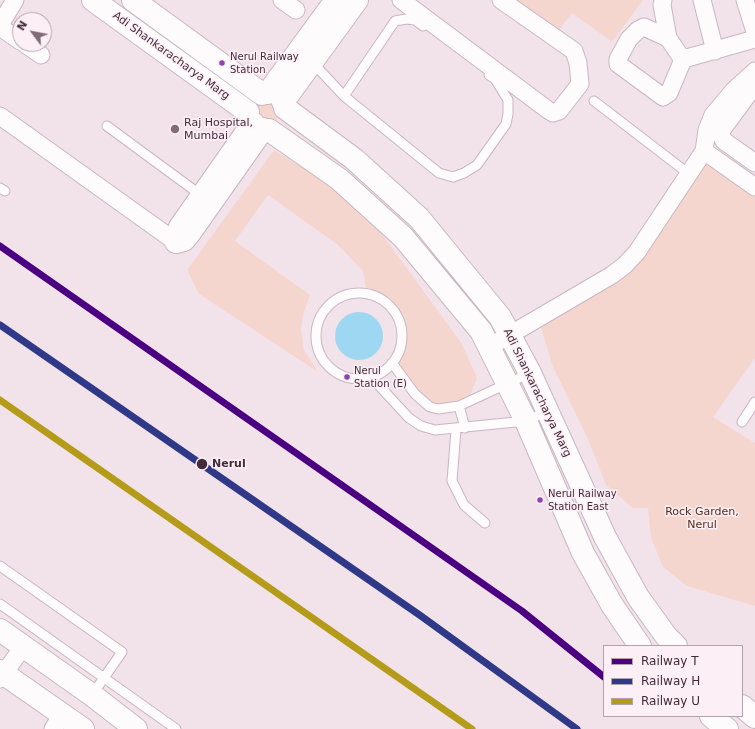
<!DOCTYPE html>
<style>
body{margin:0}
#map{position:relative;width:755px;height:729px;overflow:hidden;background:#f2e3eb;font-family:"DejaVu Sans",sans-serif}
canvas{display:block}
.legend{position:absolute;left:603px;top:645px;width:140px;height:72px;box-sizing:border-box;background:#fceff6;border:1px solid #b2a1aa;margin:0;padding:5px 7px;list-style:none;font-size:12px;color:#442b39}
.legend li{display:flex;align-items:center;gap:8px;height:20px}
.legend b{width:20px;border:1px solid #b2a1aa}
.north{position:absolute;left:12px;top:12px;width:40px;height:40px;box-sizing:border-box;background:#fceff6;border:1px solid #b2a1aa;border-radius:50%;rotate:302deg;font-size:11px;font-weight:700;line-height:16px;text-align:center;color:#442b39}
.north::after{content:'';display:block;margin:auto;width:14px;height:18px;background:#816b77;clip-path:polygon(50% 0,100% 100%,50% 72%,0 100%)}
</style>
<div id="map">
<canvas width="755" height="729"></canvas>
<ul class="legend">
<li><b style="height:5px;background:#4b0082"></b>Railway T</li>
<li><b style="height:5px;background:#303888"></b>Railway H</li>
<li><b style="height:5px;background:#b49b19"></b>Railway U</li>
</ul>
<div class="north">N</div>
</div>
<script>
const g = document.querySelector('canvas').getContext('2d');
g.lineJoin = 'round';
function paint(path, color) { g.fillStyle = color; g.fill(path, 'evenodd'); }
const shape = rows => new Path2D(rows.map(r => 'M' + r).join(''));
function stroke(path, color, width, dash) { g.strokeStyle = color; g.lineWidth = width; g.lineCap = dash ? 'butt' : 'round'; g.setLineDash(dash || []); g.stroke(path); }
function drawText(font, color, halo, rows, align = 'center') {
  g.font = font + ' "DejaVu Sans",sans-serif'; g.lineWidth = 3; g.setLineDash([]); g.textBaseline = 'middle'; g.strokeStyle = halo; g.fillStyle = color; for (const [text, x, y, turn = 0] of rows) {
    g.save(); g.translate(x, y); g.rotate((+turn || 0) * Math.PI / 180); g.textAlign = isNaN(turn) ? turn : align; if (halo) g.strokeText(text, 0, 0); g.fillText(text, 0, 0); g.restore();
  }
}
paint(shape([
 [518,0,643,0,612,42,572,13,559,30],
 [270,98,279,116,274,123,264,125,254,108,258,101],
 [274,150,317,176,371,219,462,344,477,378,470,395,454,404,436,405,425,400,398,362,403,354,407,340,406,325,400,312,391,300,379,292,366,288,363,271,338,245,268,195,235,241,310,295,303,315,301,330,304,350,318,372,199,294,187,270],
 [705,160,755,195,755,358,713,417,755,443,755,606,687,586,663,567,651,538,648,508,633,508,606,485,587,437,553,367,540,325,592,296]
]), '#f5d6cf');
paint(shape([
 '335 336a24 24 0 1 1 48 0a24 24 0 1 1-48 0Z'
]), '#9dd7f1');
const service = shape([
 [312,62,344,96,439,173,453,177,464,173,477,165,506,124,508,114,508,100,495,79,489,75],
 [344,96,395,21,406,19,415,20,423,26],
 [594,101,689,174],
 [107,126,202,196],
 [0,188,5,191],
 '316 336a43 43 0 1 1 86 0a43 43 0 1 1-86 0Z',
 [392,363,415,394,430,407,438,409,459,406,530,373],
 [371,377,409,418,421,426,435,430,526,421,548,411],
 [459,406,465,428],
 [742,422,755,402],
 [456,430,452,481,464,505,485,523],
 [0,566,122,652,92,695],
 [0,604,176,729]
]);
const minor = shape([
 [282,0,296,10],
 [401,0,548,110,553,113,559,111,580,84,578,63,574,51,501,0],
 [663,0,662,5,668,38,681,57,687,58,755,39],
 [702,0,715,51],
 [745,0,755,32],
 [0,25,15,0],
 [0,27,20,41],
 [668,38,644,27,638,30,629,39,618,59,618,64,663,97,669,93,684,57],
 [25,44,41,55],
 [752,89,721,131,721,135,724,141,755,163],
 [0,116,176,242],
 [704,151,755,187],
 [489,347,612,275,625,265,637,252,704,151,707,130,713,115,734,90,755,71],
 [0,679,23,647],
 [53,729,62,714]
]);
const tertiary = shape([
 [268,93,336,0],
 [283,102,357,0],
 [253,123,180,227,177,235,176,242,184,240,189,234,263,129]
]);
const secondary = shape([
 [93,0,248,112],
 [133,0,262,94],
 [285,108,354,159,419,218,500,317,530,373,605,537,638,597,666,636,676,646],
 [269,130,339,179,403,237,481,331,526,421,583,553,612,605,640,646],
 [0,630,92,695,136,729],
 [0,671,83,729],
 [742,706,755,717],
 [711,716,727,729]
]);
stroke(service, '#c9b6c1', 11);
stroke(minor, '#c9b6c1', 19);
stroke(tertiary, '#c9b6c1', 24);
stroke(secondary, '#c9b6c1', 24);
stroke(service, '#fdfbfc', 9);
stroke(minor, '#fdfbfc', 17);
stroke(tertiary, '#fdfbfc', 22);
stroke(secondary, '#fdfbfc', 22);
stroke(shape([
 [0,246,522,611,604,677]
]), '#4b0082', 7);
stroke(shape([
 [0,325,421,616,577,729]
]), '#303888', 7);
stroke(shape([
 [0,400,472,729]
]), '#b49b19', 7);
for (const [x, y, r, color] of [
 [222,63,3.5,"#8e44ad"],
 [175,129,5,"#816b77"],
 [347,377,3.5,"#8e44ad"],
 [202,464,6,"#442b39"],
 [540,500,3.5,"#8e44ad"]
]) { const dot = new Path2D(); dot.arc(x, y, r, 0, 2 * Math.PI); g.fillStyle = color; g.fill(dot); stroke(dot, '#fceff6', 1.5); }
drawText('10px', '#442b39', '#fceff6', [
 ["Nerul Railway",230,57],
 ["Station",230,70],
 ["Nerul",354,371],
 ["Station (E)",354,384],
 ["Nerul Railway",548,494],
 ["Station East",548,507]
], 'left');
drawText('11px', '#442b39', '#fceff6', [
 ["Adi Shankaracharya Marg",171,56,36],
 ["Adi Shankaracharya Marg",537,393,64]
]);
drawText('11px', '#442b39', '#fceff6', [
 ["Raj Hospital,",184,123],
 ["Mumbai",184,136]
], 'left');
drawText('bold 11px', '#442b39', '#fceff6', [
 ["Nerul",212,464]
], 'left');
drawText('11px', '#5a2b15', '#fceff6', [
 ["Rock Garden,",702,512],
 ["Nerul",702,525]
]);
</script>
